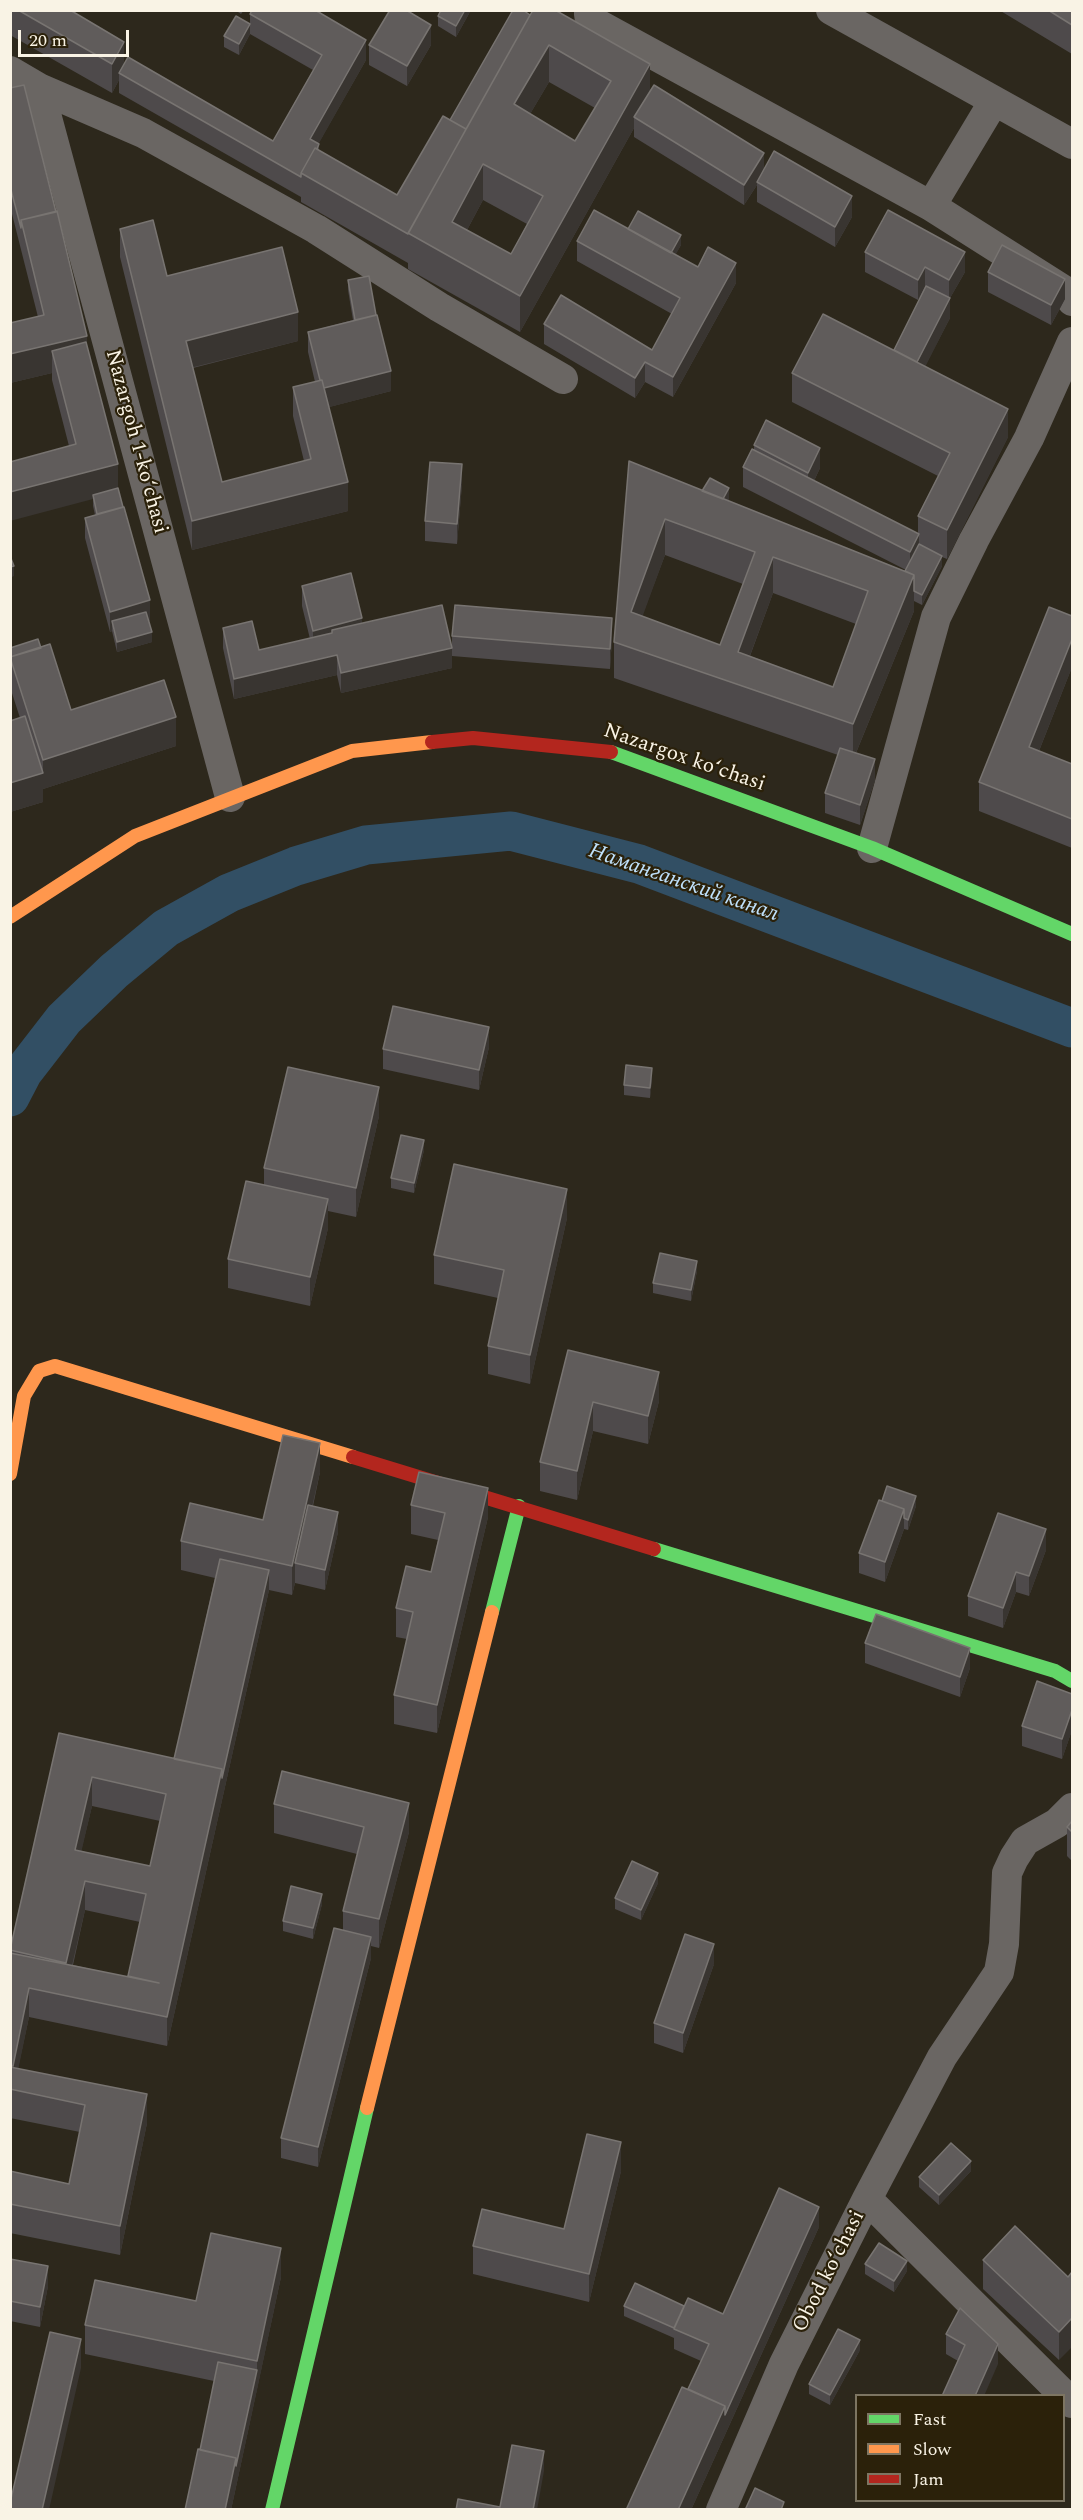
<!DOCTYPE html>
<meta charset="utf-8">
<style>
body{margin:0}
#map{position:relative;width:1083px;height:2520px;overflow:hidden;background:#2d281c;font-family:Spectral,serif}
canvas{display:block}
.frame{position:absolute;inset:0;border:12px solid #f9f3e5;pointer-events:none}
.legend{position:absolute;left:855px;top:2394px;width:210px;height:108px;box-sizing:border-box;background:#2b210a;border:2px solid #7d7562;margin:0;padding:8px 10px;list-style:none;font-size:18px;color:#f9f3e5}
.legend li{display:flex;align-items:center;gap:12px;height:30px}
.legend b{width:30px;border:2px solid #7d7562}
.scale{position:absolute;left:18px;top:30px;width:111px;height:27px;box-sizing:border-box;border:3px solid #f9f3e5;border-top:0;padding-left:8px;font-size:18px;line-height:21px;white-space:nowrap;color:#f9f3e5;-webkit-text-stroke:4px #2b210a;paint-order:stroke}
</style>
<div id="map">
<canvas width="1083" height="2520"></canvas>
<div class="frame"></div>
<ul class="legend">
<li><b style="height:8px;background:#63d668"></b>Fast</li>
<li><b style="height:8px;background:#ff974d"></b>Slow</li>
<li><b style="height:8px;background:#b3261e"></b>Jam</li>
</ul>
<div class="scale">20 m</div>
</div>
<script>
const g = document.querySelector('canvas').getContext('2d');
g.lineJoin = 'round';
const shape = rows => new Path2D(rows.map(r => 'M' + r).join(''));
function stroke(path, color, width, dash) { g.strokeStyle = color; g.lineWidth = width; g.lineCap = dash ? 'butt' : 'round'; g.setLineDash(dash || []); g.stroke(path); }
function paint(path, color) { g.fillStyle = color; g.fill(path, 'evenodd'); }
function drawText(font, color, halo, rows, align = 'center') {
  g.font = font + ' Spectral,serif'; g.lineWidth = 4.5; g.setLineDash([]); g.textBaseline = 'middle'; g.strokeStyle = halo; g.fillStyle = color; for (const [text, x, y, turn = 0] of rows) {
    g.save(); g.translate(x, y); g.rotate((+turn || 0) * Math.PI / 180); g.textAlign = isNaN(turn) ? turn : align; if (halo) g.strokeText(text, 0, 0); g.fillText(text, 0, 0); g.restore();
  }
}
stroke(shape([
 [10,1097,23,1072,64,1019,114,971,166,928,229,893,296,866,366,845,511,831,639,864,1072,1028]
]), '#324f64', 39);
stroke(shape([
 [589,10,589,15,594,22,931,206],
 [831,10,1072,144],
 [10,71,39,88,143,133,316,229,439,307,563,379],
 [39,88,230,797],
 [994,101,931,206,1065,291,1072,301],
 [872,848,936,617,974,540,1029,438,1072,342],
 [867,2199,942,2057,999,1972,1004,1944,1007,1873,1014,1858,1025,1841,1057,1823,1072,1808],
 [721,2510,784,2364,867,2199,1072,2403]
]), '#6a6663', 30);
stroke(shape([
 [611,752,872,848,1072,934],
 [654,1549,1055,1671,1072,1681],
 [492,1612,519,1506],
 [272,2510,367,2108]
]), '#63d668', 14);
stroke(shape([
 [10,917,135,836,352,751,432,742],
 [10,1474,24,1396,39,1371,55,1366,353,1457],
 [367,2108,492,1612]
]), '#ff974d', 14);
stroke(shape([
 [432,742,473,738,611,752],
 [353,1457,654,1549]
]), '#b3261e', 14);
paint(shape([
 [10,10,70,10,124,64,273,141,313,70,250,34,239,55,224,47,224,36,250,24,250,14,366,60,318,144,319,150,397,195,450,120,513,10,650,92,764,169,852,217,835,247,757,202,757,185,744,205,634,137,634,128,520,332,408,269,408,262,408,263,301,202,301,197,119,93,119,80,112,93,10,35],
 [549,82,595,108,575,141,530,114],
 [483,200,527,224,511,254,467,230],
 [235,10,244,10,241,14],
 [471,10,456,37,438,26,438,16],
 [999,10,1072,10,1072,54],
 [369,45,431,45,407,86,369,65],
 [10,88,87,345,118,488,150,621,149,621,152,642,117,652,112,631,110,632,85,538,85,518,95,515,93,506,93,499,69,446,52,380,52,373,10,383,10,323,38,317,10,206],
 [120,229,167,276,298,341,193,368,222,482,304,461,293,416,293,387,315,382,308,352,308,332,353,320,348,290,348,280,391,391,329,407,348,511,192,550,120,257],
 [628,229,681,245,675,255,698,267,736,283,673,397,645,382,635,398,544,344,544,324,652,350,672,314,577,261,577,241],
 [865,252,965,272,950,298,950,318,925,366,1008,437,947,559,942,557,942,566,922,605,914,601,914,611,856,753,875,780,860,825,825,813,825,793,838,755,614,678,614,642,629,461,702,491,729,499,727,501,905,571,906,570,743,487,743,467,754,450,754,445,820,468,814,481,918,534,918,516,938,476,792,402,792,373,894,350,926,287,918,300,865,272],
 [665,555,743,584,720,645,642,616],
 [773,593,856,624,833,687,750,656],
 [988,272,1065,299,1051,325,988,292],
 [462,484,457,544,425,541,425,521],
 [302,586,362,623,452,668,341,693,337,675,234,699,223,648,223,628,259,650,310,639,302,606],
 [452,636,612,638,610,669,452,656],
 [10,648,41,648,71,710,176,746,43,789,43,788,43,802,10,812,10,721,20,718,10,687],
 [1072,667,1039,751,1072,764,1072,848,979,811,979,782],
 [489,1047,479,1090,383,1069,383,1049],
 [652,1078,650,1098,624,1095,624,1085],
 [379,1116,356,1217,328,1211,328,1228,310,1306,228,1288,228,1259,264,1185,264,1168],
 [424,1150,414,1193,391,1188,391,1178],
 [567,1218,530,1384,488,1374,488,1346,498,1298,434,1284,434,1255],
 [697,1271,691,1301,653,1293,653,1283],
 [568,1350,659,1401,648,1444,593,1431,577,1500,540,1491,540,1462],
 [320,1472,313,1506,338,1532,325,1590,295,1583,292,1595,269,1590,167,2046,29,2017,18,2068,147,2123,120,2255,10,2233,10,2171,69,2184,80,2132,10,2118,10,1948,59,1733,174,1759,215,1578,181,1570,181,1541,263,1520],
 [92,1806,160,1821,150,1866,81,1851],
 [85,1910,140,1922,128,1977,73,1965],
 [882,1501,916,1506,908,1530,904,1529,885,1582,859,1573,859,1553],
 [411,1505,488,1517,437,1733,394,1724,394,1695,407,1639,396,1637,396,1608,431,1572,438,1540,411,1534],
 [1046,1550,1029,1596,1016,1592,1003,1628,968,1616,968,1596],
 [865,1643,970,1668,960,1697,865,1663],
 [1072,1694,1072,1730,1062,1759,1022,1746,1022,1726],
 [274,1804,409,1832,379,1948,371,1946,371,1958,318,2167,281,2158,281,2138,343,1931,343,1911,357,1854,274,1833],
 [1072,1821,1072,1861,1067,1856,1067,1827],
 [658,1883,641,1920,615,1909,615,1898],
 [322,1904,313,1939,283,1931,283,1921],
 [714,1964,683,2053,654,2043,654,2023],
 [621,2171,589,2302,473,2274,473,2246,564,2229],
 [971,2171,939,2205,919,2187,919,2177],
 [819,2227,691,2510,626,2510,688,2389,701,2361,674,2349,674,2338,624,2316,624,2306,684,2306,723,2314],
 [10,2259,48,2286,40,2327,10,2321],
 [983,2260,1068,2277,1059,2360,983,2289],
 [865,2264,907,2271,894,2292,865,2274],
 [281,2277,231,2510,200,2450,214,2381,85,2354,85,2325,196,2301],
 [946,2334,998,2364,958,2361,946,2354],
 [860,2350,830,2405,809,2394,809,2384]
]), '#4e4a4b');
paint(shape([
 [465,10,471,10,456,37,456,26],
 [250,24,250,34,239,55,239,44],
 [431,25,431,45,407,86,407,66],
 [366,40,366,60,310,159,310,139],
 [124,42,124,71,119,73,119,80,112,93,112,64],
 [549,45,549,82,514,141,514,104],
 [650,64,650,100,634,117,634,128,520,332,520,296],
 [764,153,764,173,757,182,757,185,744,205,744,185],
 [483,164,483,200,452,258,452,222],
 [852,196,852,217,835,247,835,227],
 [681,235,681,245,667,270,667,260],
 [965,252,965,272,950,298,950,318,914,389,914,369,949,300,949,280],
 [736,263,736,283,673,397,673,377],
 [925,267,925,287,918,300,918,280],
 [1065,279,1065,299,1051,325,1051,305],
 [298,312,298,341,186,369,186,341],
 [87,336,87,365,52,351,52,373,10,383,10,354],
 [645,362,645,382,635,398,635,378],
 [391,371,391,391,322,409,322,389],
 [1008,409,1008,437,947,559,947,530],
 [820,448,820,468,808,493,808,473],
 [118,464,118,492,93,495,93,499,10,521,10,492],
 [462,464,462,484,457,544,457,524],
 [348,482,348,511,192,550,192,521],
 [729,488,729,499,718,517,718,507],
 [665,519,665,555,631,648,631,612],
 [919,534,919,554,910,572,910,552],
 [942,556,942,566,922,605,922,595],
 [773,557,773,593,739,685,738,652],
 [14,566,14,576,10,578,10,567],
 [914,575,914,611,853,760,853,724],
 [150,600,150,621,114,631,112,621,112,631,110,632,110,612],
 [362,618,362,638,313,651,313,631],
 [612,618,612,638,610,669,610,649],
 [152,632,152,642,117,652,117,642],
 [1072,639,1072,667,1029,776,1029,747],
 [452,648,452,668,341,693,341,673],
 [337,655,337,675,234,699,234,679],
 [176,717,176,746,43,789,43,760],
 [875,759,875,780,860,825,860,805],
 [43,773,43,802,10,812,10,783],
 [489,1027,489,1047,479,1090,479,1070],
 [652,1068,652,1078,650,1098,650,1088],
 [379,1087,379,1116,356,1217,356,1188],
 [424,1140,424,1150,414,1193,414,1183],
 [567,1189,567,1218,530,1384,530,1355],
 [328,1199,328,1228,310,1306,310,1277],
 [697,1261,697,1271,691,1301,691,1290],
 [659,1372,659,1401,648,1444,648,1416],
 [593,1402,593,1431,577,1500,577,1471],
 [320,1443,320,1472,299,1564,295,1563,295,1583,292,1595,292,1566],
 [488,1488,488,1517,437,1733,437,1705],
 [916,1496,916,1506,908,1530,908,1520],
 [904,1509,904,1529,885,1582,885,1562],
 [338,1512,338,1532,325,1590,325,1570],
 [1046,1529,1046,1550,1029,1596,1029,1576],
 [269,1570,269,1590,167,2046,167,2017,222,1769],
 [1016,1572,1016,1592,1003,1628,1003,1608],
 [970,1648,970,1668,960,1697,960,1677],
 [1072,1710,1072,1730,1062,1759,1062,1739],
 [92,1777,92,1806,75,1879,75,1850],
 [409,1803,409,1832,379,1948,379,1919],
 [658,1873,658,1883,641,1920,641,1910],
 [85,1881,85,1910,66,1991,66,1963],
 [322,1894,322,1904,313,1939,313,1928],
 [371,1937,371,1958,318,2167,318,2147],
 [714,1944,714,1964,683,2053,683,2033],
 [29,1988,29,2017,14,2090,13,2090,13,2066],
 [147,2094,147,2123,120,2255,120,2226],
 [621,2142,621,2171,589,2302,589,2274],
 [971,2161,971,2171,939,2205,939,2195],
 [819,2207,819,2227,691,2510,678,2510,725,2406],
 [281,2248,281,2277,257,2390,231,2510,225,2510,236,2458,257,2370,257,2361],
 [907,2261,907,2271,894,2292,894,2281],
 [48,2266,48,2286,40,2327,40,2307],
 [1072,2318,1072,2347,1059,2360,1059,2332],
 [81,2339,81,2368,49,2510,42,2510],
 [860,2340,860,2350,830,2405,830,2395],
 [998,2344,998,2364,984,2396,975,2396],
 [544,2451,544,2471,537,2510,533,2510]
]), '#393531');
const building = shape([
 [18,10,70,10,124,42,112,64,18,10],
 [252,10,315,10,366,40,310,139,319,144,317,149,315,148,301,173,301,177,119,73,128,57,273,141,322,55,250,14,252,10],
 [390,10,406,10,431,25,407,66,369,45,390,10],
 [441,10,465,10,456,26,438,16,441,10],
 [513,10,523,10,530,15,466,129,450,120,513,10],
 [533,10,555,10,650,64,520,296,408,233,533,10],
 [549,45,611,81,575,141,514,104,549,45],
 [483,164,543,196,511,254,452,222,483,164],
 [1048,10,1072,10,1072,25,1048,10],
 [236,16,250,24,239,44,224,36,236,16],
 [24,85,56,212,21,220,21,228,10,186,10,88,24,85],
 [654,85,764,153,744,185,634,117,654,85],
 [443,116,466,129,408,234,301,173,315,148,397,195,443,116],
 [774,151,852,196,835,227,757,182,774,151],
 [594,210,698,267,708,247,736,263,673,377,645,362,635,378,544,324,561,295,652,350,680,298,577,241,594,210],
 [888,210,965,252,949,280,925,267,918,280,865,252,888,210],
 [57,211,87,336,10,354,10,323,44,315,21,220,57,211],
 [638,211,681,235,671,253,628,229,638,211],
 [153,220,167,276,282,247,298,312,186,341,222,482,311,459,293,387,322,380,348,482,192,521,120,229,153,220],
 [1002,245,1065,279,1051,305,988,272,1002,245],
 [369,276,376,315,355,320,348,280,369,276],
 [926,286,950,298,917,362,894,350,926,286],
 [823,314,1008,409,947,530,918,516,950,453,792,373,823,314],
 [377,315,391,371,324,388,322,380,320,380,308,332,377,315],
 [86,342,118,464,10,492,10,462,76,444,52,351,86,342],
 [766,420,820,448,808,473,754,445,766,420],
 [752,449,919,534,910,552,743,467,752,449],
 [629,461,914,575,853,724,614,642,629,461],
 [665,519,755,552,720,645,631,612,665,519],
 [773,557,868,591,833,687,738,652,773,557],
 [430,462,462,464,457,524,425,521,430,462],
 [710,478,729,488,723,499,702,491,710,478],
 [118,488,123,507,97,514,93,495,118,488],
 [124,507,150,600,110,612,85,518,124,507],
 [919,544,942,556,922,595,914,591,914,575,905,571,919,544],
 [10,556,14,566,10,567,10,556],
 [351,573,362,618,313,631,302,586,351,573],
 [442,605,452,648,341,673,337,655,234,679,223,628,252,621,259,650,332,633,332,630,442,605],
 [455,605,612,618,610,649,452,636,455,605],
 [1049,607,1072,616,1072,639,1029,747,1072,764,1072,819,979,782,1049,607],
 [146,612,152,632,117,642,112,621,146,612],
 [38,639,41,648,10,657,10,648,38,639],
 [50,644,71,710,164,680,176,717,43,760,10,657,50,644],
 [25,716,43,773,10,783,10,721,25,716],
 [840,748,875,759,860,805,825,793,840,748],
 [393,1006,489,1027,479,1070,383,1049,393,1006],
 [626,1065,652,1068,650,1088,624,1085,626,1065],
 [288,1067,379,1087,356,1188,264,1168,288,1067],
 [401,1135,424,1140,414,1183,391,1178,401,1135],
 [454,1164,567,1189,530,1355,488,1346,504,1270,434,1255,454,1164],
 [246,1181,328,1199,310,1277,228,1259,246,1181],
 [660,1253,697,1261,691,1290,653,1283,660,1253],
 [568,1350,659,1372,648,1416,593,1402,577,1471,540,1462,568,1350],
 [283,1435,320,1443,292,1566,181,1541,190,1503,263,1520,283,1435],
 [419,1472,488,1488,437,1705,394,1695,413,1612,396,1608,406,1566,431,1572,445,1513,411,1505,419,1472],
 [887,1486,916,1496,908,1520,904,1518,904,1509,882,1501,887,1486],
 [879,1500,904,1509,885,1562,859,1553,879,1500],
 [308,1505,338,1512,325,1570,295,1563,308,1505],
 [998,1513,1046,1529,1029,1576,1016,1572,1003,1608,968,1596,998,1513],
 [220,1559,269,1570,222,1778,222,1769,174,1759,220,1559],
 [876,1614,970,1648,960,1677,865,1643,876,1614],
 [1037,1681,1072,1694,1072,1710,1062,1739,1022,1726,1037,1681],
 [59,1733,222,1769,167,2017,29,1988,13,2066,10,2065,10,1953,159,1983,128,1976,146,1894,85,1881,66,1963,10,1950,59,1733],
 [92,1777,166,1794,150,1866,75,1850,92,1777],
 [282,1771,409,1803,379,1919,343,1911,364,1827,274,1804,282,1771],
 [1072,1821,1072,1832,1067,1827,1072,1821],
 [632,1861,658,1873,641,1910,615,1898,632,1861],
 [291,1886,322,1894,313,1928,283,1921,291,1886],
 [334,1928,371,1937,318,2147,281,2138,334,1928],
 [685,1934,714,1944,683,2033,654,2023,685,1934],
 [10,2067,147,2094,120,2226,10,2204,10,2171,69,2184,85,2105,10,2089,10,2067],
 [587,2134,621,2142,589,2274,473,2246,482,2209,564,2229,587,2134],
 [951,2143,971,2161,939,2195,919,2177,951,2143],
 [779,2188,819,2207,725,2415,725,2406,688,2389,709,2344,674,2329,688,2298,723,2314,779,2188],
 [1015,2226,1068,2277,1072,2272,1072,2318,1059,2332,983,2260,1015,2226],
 [211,2233,281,2248,257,2361,85,2325,95,2280,196,2301,211,2233],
 [879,2243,907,2261,894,2281,865,2264,879,2243],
 [10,2259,48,2266,40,2307,10,2301,10,2259],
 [635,2283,684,2306,674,2328,624,2306,635,2283],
 [960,2308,998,2344,975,2396,942,2396,965,2345,946,2334,960,2308],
 [838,2329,860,2340,830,2395,809,2384,838,2329],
 [50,2332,81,2339,42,2510,10,2510,10,2503,50,2332],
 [218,2362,257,2370,236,2466,236,2458,200,2450,218,2362],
 [682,2387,725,2406,678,2510,626,2510,682,2387],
 [512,2445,544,2451,533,2510,456,2510,458,2499,500,2507,512,2445],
 [198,2449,236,2458,225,2510,185,2510,198,2449],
 [755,2488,784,2502,781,2510,745,2510,755,2488]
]);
paint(building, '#605c5b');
stroke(building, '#787471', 1.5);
drawText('21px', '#f9f3e5', '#2b210a', [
 ["Nazargoh 1-koʻchasi",135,442,75],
 ["Nazargox koʻchasi",684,759,19],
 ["Obod koʻchasi",830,2272,-63]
]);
drawText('italic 22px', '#bfe1fc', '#2b210a', [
 ["Наманганский канал",683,884,19]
]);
</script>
